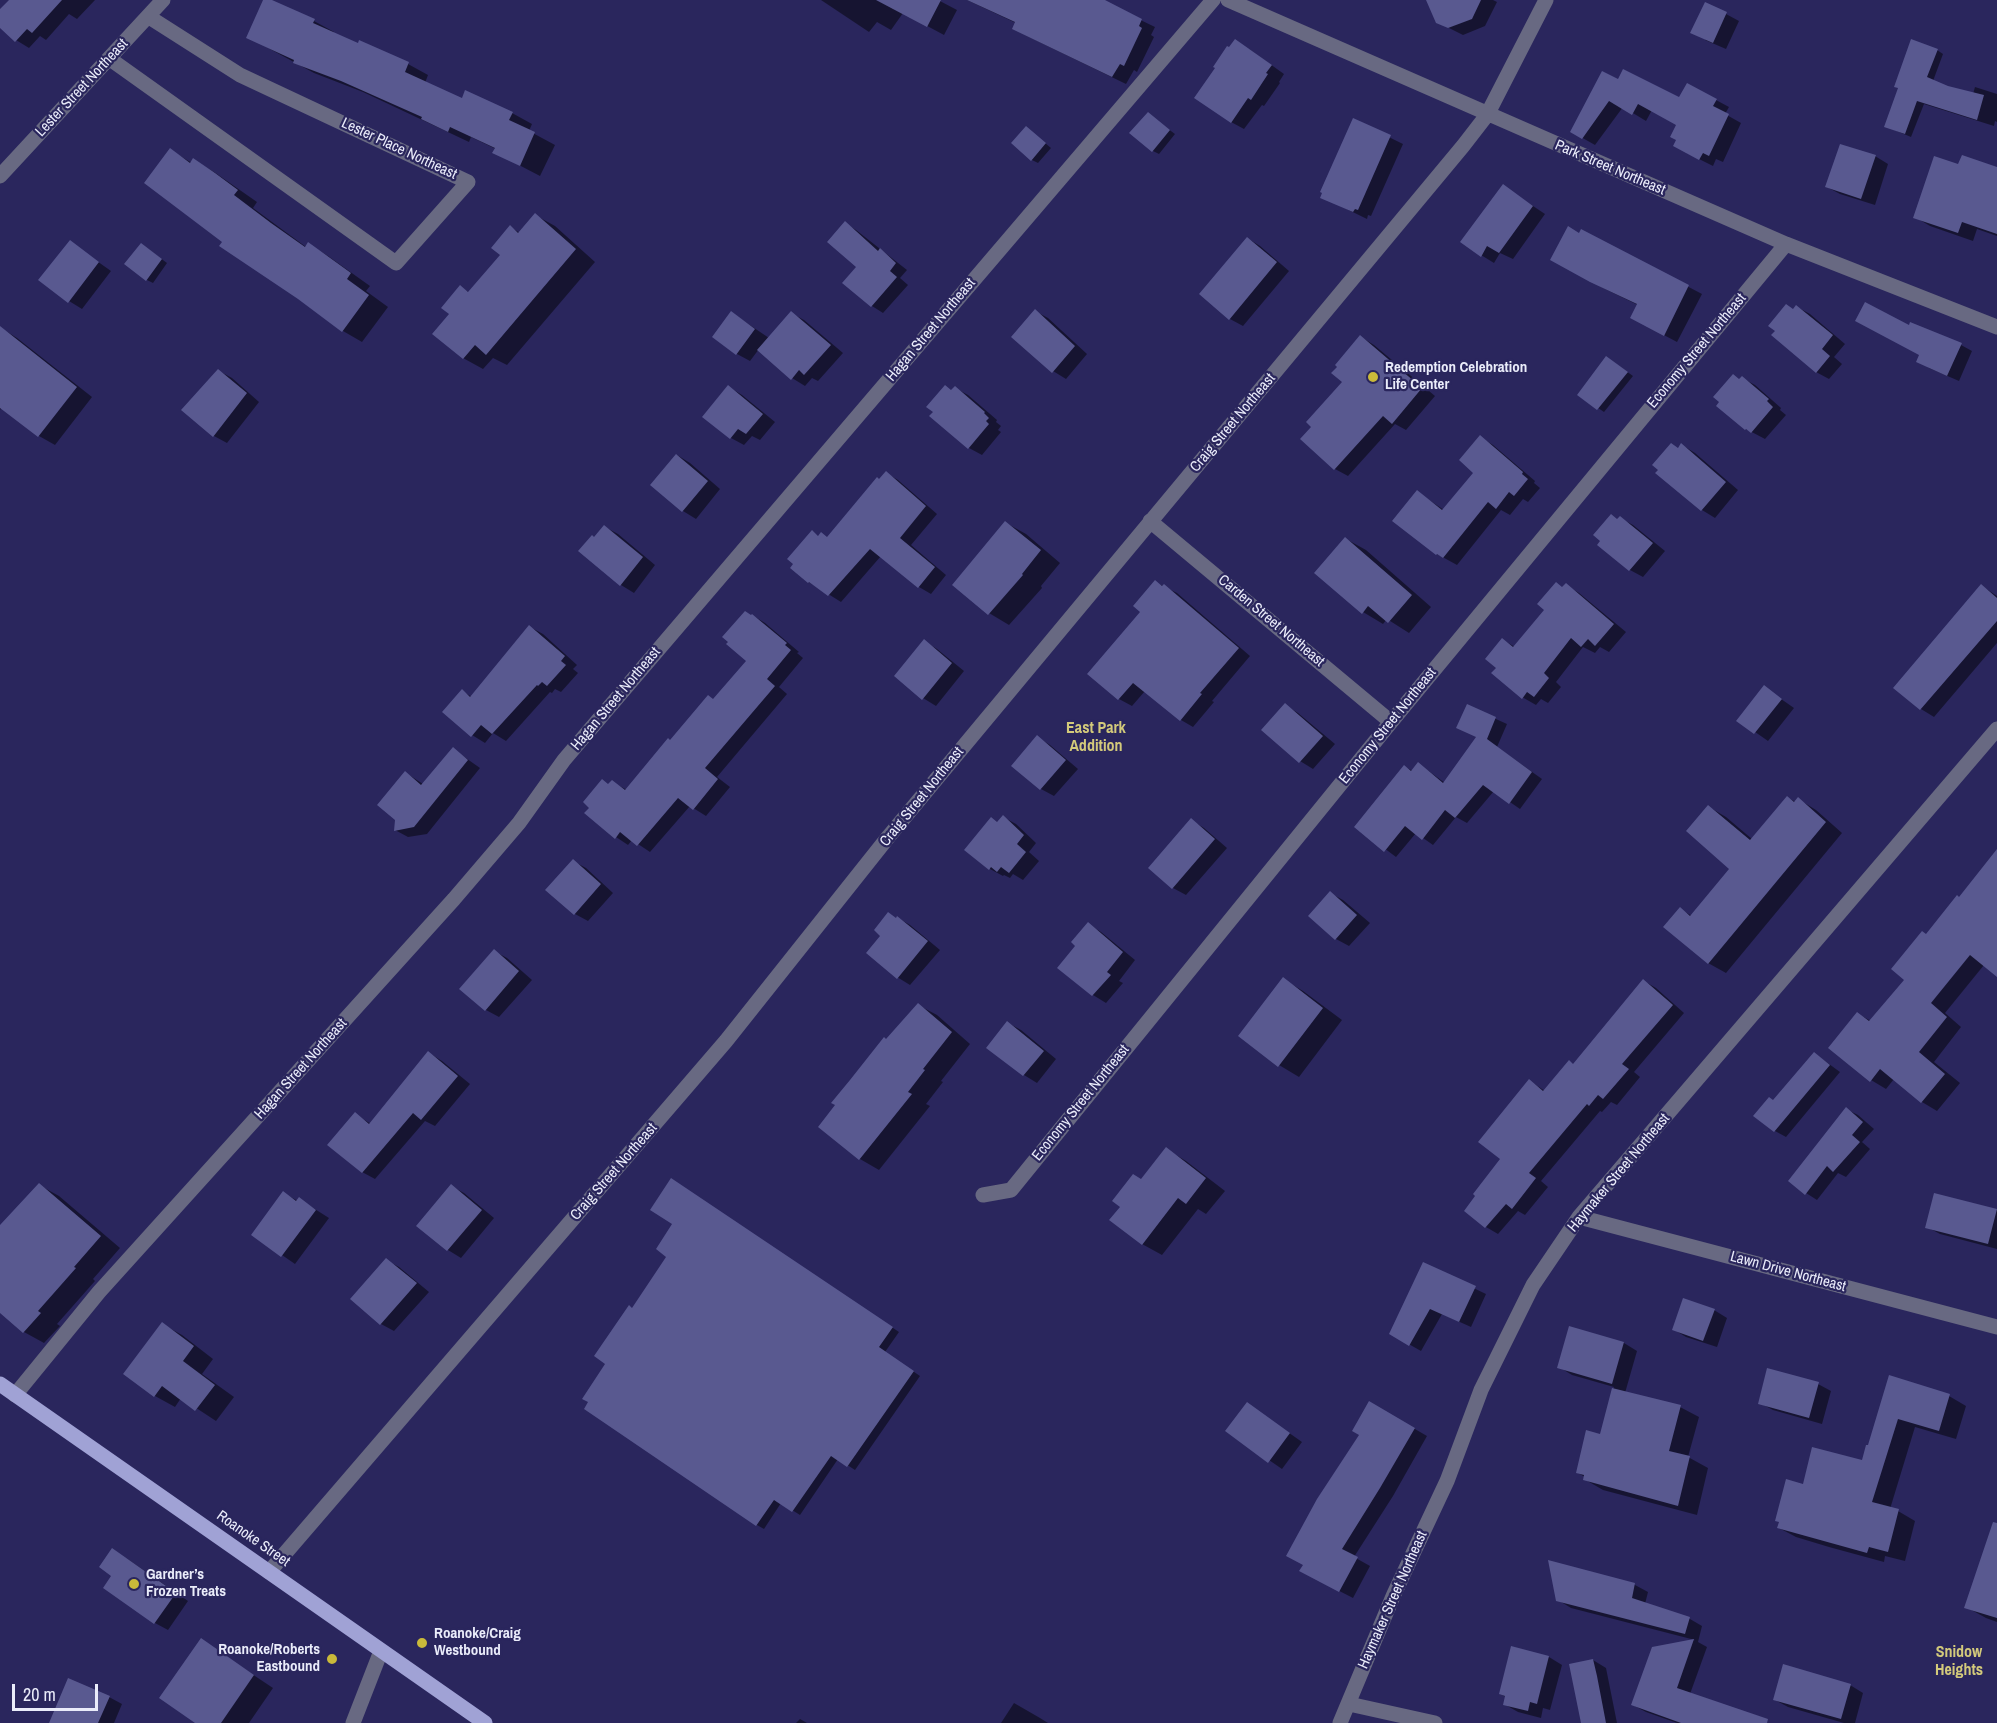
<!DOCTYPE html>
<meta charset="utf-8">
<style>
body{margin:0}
#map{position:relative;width:1997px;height:1723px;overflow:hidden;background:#2a265d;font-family:"Archivo Narrow",sans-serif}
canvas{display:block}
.scale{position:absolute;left:12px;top:1684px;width:86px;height:27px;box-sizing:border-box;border:3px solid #eaecfa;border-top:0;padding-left:8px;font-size:18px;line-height:21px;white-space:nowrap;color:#eaecfa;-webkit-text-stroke:4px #2a265d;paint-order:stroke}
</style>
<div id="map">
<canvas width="1997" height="1723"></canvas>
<div class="scale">20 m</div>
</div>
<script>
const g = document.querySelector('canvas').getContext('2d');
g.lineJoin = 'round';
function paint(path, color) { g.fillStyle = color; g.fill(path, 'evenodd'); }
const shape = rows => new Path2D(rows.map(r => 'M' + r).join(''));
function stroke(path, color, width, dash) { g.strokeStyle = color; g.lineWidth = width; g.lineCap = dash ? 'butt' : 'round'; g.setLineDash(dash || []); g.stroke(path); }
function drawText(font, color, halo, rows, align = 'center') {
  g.font = font + ' "Archivo Narrow",sans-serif'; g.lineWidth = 4.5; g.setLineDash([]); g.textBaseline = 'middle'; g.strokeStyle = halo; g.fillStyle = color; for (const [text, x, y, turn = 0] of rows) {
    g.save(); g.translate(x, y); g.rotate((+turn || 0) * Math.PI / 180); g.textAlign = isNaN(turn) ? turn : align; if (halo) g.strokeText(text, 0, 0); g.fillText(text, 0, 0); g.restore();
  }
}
paint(shape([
 [11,0,95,0,77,19,69,14,46,40,40,36,29,48,16,40,0,26,0,13],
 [265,0,314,21,334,32,333,34,408,64,428,75,425,83,462,100,512,113,532,124,529,131,555,145,540,176,494,152,496,149,471,137,469,142,363,92,314,73,248,37],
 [821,0,938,0,957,10,944,35,903,13,891,30,877,22,869,32],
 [967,0,1099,0,1155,27,1151,35,1154,37,1137,72,1134,70,1126,84,1027,36,1014,29,1016,23],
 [1428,0,1493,0,1497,2,1485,26,1463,35,1437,22],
 [1726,14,1739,21,1726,49,1705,40],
 [1249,49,1284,74,1279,82,1280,83,1264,106,1262,105,1244,129,1231,122],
 [1937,50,1943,54,1933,81,1948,87,1973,94,1975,87,1997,94,1997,122,1995,121,1994,126,1924,104,1911,137,1892,129],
 [1619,81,1680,99,1716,100,1729,107,1725,114,1741,123,1723,162,1716,159,1713,166,1687,153,1678,139,1678,124,1652,110,1646,121,1623,107,1595,145,1572,132],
 [1148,114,1175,134,1159,154,1153,151],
 [1354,120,1403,144,1371,216,1368,215,1367,219,1322,197],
 [1027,128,1051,148,1038,163,1032,160],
 [170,150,192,163,194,160,214,172,257,202,253,208,291,236,306,247,309,244,328,256,370,286,366,291,388,307,362,342,343,331,224,242],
 [1875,156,1888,164,1875,205,1840,194,1827,187],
 [1997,185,1997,236,1977,229,1973,241,1930,226,1915,217],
 [1503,186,1545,214,1513,259,1500,253,1494,263,1481,255],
 [535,215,555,226,595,262,507,365,493,358,483,369,463,358,451,314,460,287,470,293,502,255,510,227,520,233],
 [845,223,856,230,907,270,900,278,908,285,883,313,872,306,845,283,858,267],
 [1582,231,1702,294,1677,342,1645,325,1638,305,1605,289,1552,260],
 [1247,238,1260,246,1289,271,1243,326,1230,319],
 [70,242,111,271,82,309,69,301],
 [147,248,167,263,153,283,147,280],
 [1797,307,1810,314,1845,344,1834,357,1842,364,1829,379,1816,372,1794,310],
 [1035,311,1048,318,1087,354,1066,379,1053,371],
 [732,313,769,338,791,313,804,320,843,353,818,381,812,378,805,386,792,378,759,349,750,361,737,354],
 [1909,327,1961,345,1972,351,1959,381,1929,368,1921,355],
 [1,328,17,338,92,397,55,445,39,436,2,407,0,410],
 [1361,337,1374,345,1435,396,1406,430,1395,424,1348,476,1335,469,1302,439,1314,427,1344,382],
 [1612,361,1633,376,1604,412,1579,395],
 [219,371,232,378,259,402,227,443,214,436,183,410],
 [1742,378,1755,385,1781,408,1780,410,1786,415,1765,439,1746,429,1740,380],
 [729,387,742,395,775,422,760,440,752,436,744,445,731,438],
 [945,387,952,391,955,388,968,395,997,420,996,422,1001,426,998,430,1001,432,982,455,969,448],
 [1480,437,1493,445,1535,481,1534,483,1540,488,1528,502,1523,499,1510,515,1501,510,1457,565,1437,554,1417,492,1444,510,1475,472],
 [1682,445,1695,453,1738,490,1715,518,1702,510,1679,449],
 [677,455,690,463,720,489,696,519,683,511],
 [886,473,898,480,937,514,911,545,946,575,931,594,919,587,881,556,841,602,809,582,812,532,819,537,828,538],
 [1620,518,1633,525,1665,551,1643,577,1630,570,1599,545],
 [1006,523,1026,534,1060,563,1041,586,1042,588,1009,625,989,613],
 [605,527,618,534,655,565,634,593,621,585,580,551,595,539],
 [1346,539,1366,550,1431,607,1409,633,1387,619,1383,624,1363,612],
 [1155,582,1177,593,1250,656,1212,701,1214,702,1193,727,1181,720,1145,691,1132,706,1119,699,1089,674,1142,612],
 [1566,585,1579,593,1626,632,1609,652,1600,647,1595,653,1583,647,1556,682,1561,687,1548,703,1541,699,1536,705,1522,697,1498,667,1503,640,1515,647],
 [1982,586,1997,596,1997,643,1934,717,1921,709,1895,687],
 [752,615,765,623,799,652,797,653,803,658,779,687,787,694,717,777,730,787,706,816,690,806,650,852,632,840,628,845,616,837,609,785,612,782,627,790,670,741,714,700,748,660],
 [530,627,543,634,577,665,573,669,578,673,561,692,555,689,552,693,550,692,506,741,493,733,485,743,472,735,462,691,472,697],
 [924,641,937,649,964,671,936,706,923,698],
 [1764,687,1794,708,1768,741,1738,720],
 [1285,705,1298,713,1335,744,1313,769,1300,761],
 [1467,706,1507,724,1497,747,1542,779,1520,809,1494,791,1467,823,1456,817,1433,845,1416,833,1396,857,1356,827,1405,767,1413,771,1419,764,1445,783,1478,737],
 [1037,737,1050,745,1078,769,1054,796,1041,789],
 [453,749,480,768,427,834,408,837,395,830,406,773,423,784],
 [1788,798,1796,802,1798,799,1816,810,1842,833,1726,973,1708,963,1680,909,1692,916,1732,868,1709,807,1726,817,1752,839],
 [1003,817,1016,824,1036,843,1029,852,1039,861,1023,880,1013,874,1010,878,1004,875,1003,876,990,869,966,849],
 [1191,820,1204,828,1227,848,1186,895,1173,888,1150,868],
 [1997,852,1997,975,1984,965,1945,1013,1961,1027,1934,1062,1960,1083,1937,1111,1922,1102,1894,1079,1886,1089,1871,1080,1858,1014,1871,1021,1906,980,1927,936,1960,899],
 [573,861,586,868,613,893,588,921,575,914],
 [1330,893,1343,900,1370,923,1349,946,1336,939],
 [898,918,910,925,940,950,910,985,897,977],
 [1088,924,1101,932,1135,960,1119,981,1123,983,1106,1003,1093,995,1059,967,1077,946],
 [494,951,507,958,532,980,499,1017,486,1010,462,989],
 [1283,979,1303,991,1342,1020,1299,1077,1279,1065],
 [1644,981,1656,988,1684,1013,1634,1072,1640,1077,1617,1105,1611,1102,1602,1112,1600,1111,1541,1181,1548,1187,1525,1215,1518,1211,1498,1234,1486,1227,1502,1159,1530,1081,1545,1091,1574,1065],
 [918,1005,937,1015,970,1044,941,1081,943,1082,926,1104,930,1106,879,1170,860,1159,820,1127,887,1041],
 [1008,1023,1021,1030,1056,1059,1037,1083,1024,1075],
 [429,1053,442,1061,470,1084,435,1126,425,1121,375,1179,362,1172,355,1114,371,1124],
 [1814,1053,1840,1072,1786,1137,1775,1131,1774,1102],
 [1846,1109,1858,1115,1874,1129,1862,1142,1870,1149,1846,1177,1838,1173,1817,1200,1806,1193],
 [1166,1149,1186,1161,1225,1191,1206,1214,1198,1209,1162,1255,1142,1244,1142,1180],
 [678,1184,899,1332,885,1352,920,1376,855,1470,838,1459,800,1515,781,1503,764,1529,757,1525,607,1364,633,1310,668,1257],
 [39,1185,59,1196,120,1248,93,1279,95,1281,57,1324,60,1326,44,1343,24,1332,0,1311,0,1228],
 [451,1186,464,1193,494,1218,461,1258,448,1250,418,1225],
 [283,1193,298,1201,299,1199,329,1218,295,1264,253,1235],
 [1935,1195,1997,1210,1997,1249,1940,1234,1927,1227],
 [386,1260,399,1267,429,1292,394,1331,381,1324,352,1299],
 [1423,1264,1486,1294,1471,1327,1442,1314,1421,1351,1391,1334],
 [1714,1310,1727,1318,1717,1347,1686,1337,1673,1329],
 [162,1324,182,1335,213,1359,202,1374,234,1397,216,1421,181,1398,175,1407,155,1396],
 [1570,1328,1624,1343,1637,1351,1625,1393,1680,1407,1699,1417,1688,1457,1708,1468,1697,1515,1603,1490,1584,1479,1585,1477,1578,1473,1601,1435,1614,1387,1572,1375,1559,1367],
 [1890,1377,1949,1396,1966,1406,1956,1439,1915,1427,1890,1509,1898,1511,1915,1521,1905,1561,1885,1556,1884,1562,1829,1547,1796,1537,1779,1528,1804,1486,1863,1461,1869,1447],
 [1818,1384,1831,1391,1822,1424,1773,1410,1760,1403],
 [1370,1403,1427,1436,1393,1496,1354,1557,1370,1566,1353,1598,1314,1578],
 [1248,1404,1302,1442,1282,1469,1227,1431],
 [1997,1530,1997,1622,1986,1618,1966,1607],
 [126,1558,188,1601,168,1630,155,1623],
 [1550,1562,1635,1585,1648,1592,1645,1604,1690,1619,1702,1626,1698,1642,1707,1647,1690,1694,1750,1723,1677,1723,1646,1712,1633,1705,1653,1648,1695,1640,1571,1608,1558,1600],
 [201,1640,273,1688,249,1723,197,1723],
 [1549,1657,1562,1665,1550,1710,1543,1708,1541,1718,1518,1712,1504,1704,1506,1697,1500,1694],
 [1593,1660,1606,1668,1617,1723,1583,1723],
 [1850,1685,1863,1693,1855,1723,1844,1723,1788,1707,1775,1700],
 [109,1697,122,1704,114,1723,50,1723],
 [1014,1703,1040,1718,1048,1723,1001,1723],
 [800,1719,807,1723,796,1723]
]), '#0007');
paint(shape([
 [9,0,62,0,32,33,27,29,15,42,0,28,0,9],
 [263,0,272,0,315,19,313,23,358,43,359,40,409,62,405,72,462,98,465,90,513,112,509,120,535,132,520,166,492,153,495,148,450,127,448,132,421,119,422,117,341,81,293,63,294,60,246,38],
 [876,0,941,0,927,27],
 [967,0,1105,0,1142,19,1139,26,1142,28,1124,66,1120,64,1112,77,1012,29,1015,22],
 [1426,0,1481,0,1472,19,1448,28,1436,23],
 [1705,2,1727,12,1713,43,1690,33],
 [1235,39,1272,65,1266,73,1268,74,1251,100,1248,98,1231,123,1194,98,1215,68,1213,67,1227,46,1229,47],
 [1911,39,1938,49,1927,77,1948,86,1984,95,1977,120,1917,101,1905,134,1884,127,1898,88,1894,87],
 [1623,69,1679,97,1687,83,1717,99,1713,106,1729,114,1709,156,1703,153,1699,160,1673,146,1676,140,1670,137,1676,125,1638,104,1632,115,1609,101,1582,139,1570,132,1602,71,1618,79],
 [1148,112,1170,130,1152,152,1129,133],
 [1353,118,1391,135,1358,210,1355,209,1353,212,1320,198,1322,193,1320,192],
 [1026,126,1046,143,1031,161,1011,143],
 [1840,144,1876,155,1861,199,1825,187],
 [170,148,190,163,193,158,215,173,238,190,234,195,271,223,305,247,308,242,351,273,347,279,369,295,342,332,298,299,219,246,222,242,144,183],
 [1962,155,1997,167,1997,234,1962,222,1958,233,1913,218,1934,156,1958,164],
 [1503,184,1533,206,1499,253,1487,246,1481,257,1460,242],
 [535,213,576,249,486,355,475,345,463,359,432,334,449,314,441,308,460,285,468,292,500,255,491,248,510,225,518,233],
 [845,221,878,251,880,248,896,263,890,271,897,277,871,307,842,283,856,267,827,242],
 [1568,226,1579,233,1581,229,1689,285,1664,336,1630,318,1637,304,1590,282,1550,260],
 [1247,237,1277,262,1229,320,1199,294],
 [70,240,99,262,68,303,38,280],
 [141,243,162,259,146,281,124,264],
 [1865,302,1909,325,1910,322,1962,343,1947,376,1916,362,1919,355,1855,321],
 [1786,304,1793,309,1796,305,1833,335,1822,349,1830,356,1816,373,1771,335,1775,331,1768,326],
 [1035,309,1075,346,1052,373,1011,337],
 [731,311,755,329,736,355,712,337],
 [791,311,831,345,804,375,799,370,791,380,757,350],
 [0,326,77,387,38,437,0,408],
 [1360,335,1422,388,1392,424,1383,416,1334,470,1300,439,1311,427,1306,422,1342,382,1331,373,1337,367,1335,365],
 [1606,356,1628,372,1597,410,1577,395],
 [218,369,247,393,213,437,181,410],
 [1733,374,1739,379,1742,376,1769,399,1767,401,1773,407,1751,433,1746,429,1745,430,1716,406,1719,402,1713,397],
 [728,385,763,414,746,434,738,429,730,439,702,417],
 [945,385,951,390,955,386,985,412,984,413,989,418,986,421,989,424,968,449,929,416,933,412,926,407],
 [1480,435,1523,472,1522,474,1528,479,1514,496,1509,492,1496,509,1488,502,1443,558,1437,554,1436,555,1392,521,1417,490,1442,510,1473,473,1459,460],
 [1671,443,1678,448,1681,443,1726,482,1701,511,1655,473,1658,470,1652,465],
 [676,454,708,481,682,512,650,485],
 [886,471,926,506,900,538,935,567,918,588,870,549,828,596,809,582,808,583,790,568,793,564,787,559,812,530,818,536,821,532,827,537,877,477,879,479],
 [1611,514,1617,519,1620,516,1653,543,1629,571,1597,545,1600,541,1593,535],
 [1005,521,1041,550,1022,574,1023,575,988,615,952,585],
 [604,525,643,557,620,586,578,551,592,535,594,537],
 [1345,537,1412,595,1388,623,1368,606,1362,614,1314,573],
 [1155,580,1162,586,1164,584,1239,648,1200,693,1202,694,1180,721,1133,683,1118,700,1087,674,1140,612,1133,606],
 [1556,582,1562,587,1566,583,1614,624,1595,646,1588,639,1581,647,1571,638,1544,673,1549,678,1534,697,1527,692,1522,699,1491,673,1496,668,1485,659,1502,638,1513,647,1544,610,1537,604],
 [1981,584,1997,598,1997,621,1920,710,1893,688],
 [745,611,751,615,752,614,787,643,785,645,791,650,767,679,775,686,705,768,718,779,693,810,678,798,637,846,620,832,615,839,584,813,589,808,583,802,602,779,608,784,612,780,625,790,668,738,670,740,708,695,713,699,746,661,726,644,728,642,722,637],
 [529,625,565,656,561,661,566,665,547,686,542,682,538,686,537,685,492,734,481,725,471,737,442,712,462,689,470,697],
 [924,639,952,663,922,700,894,676],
 [1764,685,1782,699,1754,734,1736,721],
 [1285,703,1323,736,1299,763,1261,730],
 [1467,704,1496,717,1487,739,1532,772,1509,804,1483,785,1455,818,1445,810,1422,840,1405,826,1384,852,1354,827,1404,765,1411,771,1418,762,1443,783,1476,737,1456,728],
 [1037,735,1066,760,1040,790,1011,766],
 [453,747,468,760,414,827,394,831,395,820,377,805,405,771,421,785],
 [1787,796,1794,802,1798,797,1826,822,1708,964,1663,927,1680,907,1690,916,1729,869,1686,831,1708,805,1750,840],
 [1003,815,1024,835,1017,844,1026,852,1009,873,1001,867,997,872,991,867,989,870,964,850,991,817,997,822],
 [1191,818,1215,839,1172,889,1148,868],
 [1997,849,1997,977,1970,955,1931,1003,1947,1017,1919,1052,1945,1074,1921,1103,1880,1069,1870,1082,1828,1048,1857,1012,1869,1021,1904,980,1891,969,1922,931,1926,934,1957,895,1959,897],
 [573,859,601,884,574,915,545,890],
 [1330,891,1357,915,1335,940,1308,916],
 [888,912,896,918,897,916,928,941,897,979,866,953,880,936,874,930],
 [1088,922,1123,952,1107,972,1111,975,1092,996,1057,968,1075,946,1071,942],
 [494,949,519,971,485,1011,459,989],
 [1283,977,1323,1008,1278,1067,1238,1036],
 [1643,979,1673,1005,1622,1064,1629,1069,1603,1099,1598,1095,1589,1106,1587,1104,1529,1173,1536,1178,1512,1209,1506,1204,1485,1228,1464,1211,1475,1196,1473,1194,1500,1159,1478,1142,1529,1079,1543,1091,1569,1060,1573,1064],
 [918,1003,952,1032,923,1069,925,1070,908,1092,912,1094,859,1160,818,1127,835,1105,831,1103,850,1080,884,1037,886,1039],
 [1007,1021,1044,1051,1023,1076,986,1048],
 [428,1051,458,1076,421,1120,413,1113,362,1173,327,1145,355,1112,369,1124],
 [1814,1052,1830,1065,1774,1132,1753,1116,1769,1097,1773,1100],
 [1846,1107,1863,1122,1852,1135,1860,1142,1833,1172,1827,1166,1805,1195,1788,1181],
 [1166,1147,1206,1178,1186,1204,1178,1198,1142,1245,1109,1220,1120,1207,1112,1201,1133,1174,1141,1179],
 [671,1178,893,1327,879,1347,914,1371,847,1467,831,1456,792,1512,774,1500,756,1526,584,1409,588,1402,582,1399,605,1364,594,1356,629,1305,632,1308,666,1257,656,1249,672,1224,650,1210],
 [39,1183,101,1236,74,1267,76,1268,38,1311,41,1313,23,1333,0,1313,0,1225],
 [451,1184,482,1210,447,1251,416,1226],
 [283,1191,296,1201,299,1197,316,1210,281,1257,251,1235],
 [1934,1193,1997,1209,1988,1244,1925,1228],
 [386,1258,417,1283,380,1325,350,1299],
 [1423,1262,1476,1286,1459,1322,1430,1309,1409,1346,1389,1334],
 [1683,1298,1715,1309,1703,1341,1672,1330],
 [162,1322,194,1346,183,1361,215,1385,195,1411,162,1386,154,1397,123,1374],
 [1569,1326,1624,1342,1612,1384,1557,1368],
 [1767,1368,1819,1382,1809,1418,1758,1404],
 [1889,1375,1950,1394,1939,1431,1898,1419,1872,1502,1899,1509,1888,1552,1869,1547,1867,1553,1777,1528,1779,1522,1775,1521,1786,1479,1803,1484,1812,1447,1862,1460,1866,1445,1868,1445],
 [1612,1388,1681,1405,1669,1451,1690,1456,1678,1506,1583,1480,1584,1475,1576,1473,1586,1430,1600,1434],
 [1369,1401,1415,1428,1380,1488,1342,1549,1358,1557,1339,1592,1299,1571,1303,1565,1286,1556,1317,1499,1359,1435,1352,1431],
 [1247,1402,1290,1433,1268,1463,1225,1431],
 [1993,1522,1997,1523,1997,1618,1964,1608],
 [112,1548,176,1593,154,1624,103,1588,111,1576,99,1567],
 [1548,1560,1635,1583,1632,1598,1690,1617,1685,1634,1556,1601],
 [201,1638,254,1675,221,1723,195,1723,159,1698],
 [1694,1639,1677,1688,1768,1719,1767,1723,1681,1723,1631,1705,1652,1647],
 [1511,1646,1549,1656,1537,1704,1530,1702,1528,1711,1503,1705,1505,1696,1499,1694],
 [1593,1659,1597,1676,1606,1723,1581,1723,1569,1664],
 [1783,1664,1851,1684,1841,1719,1773,1700],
 [68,1678,110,1696,98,1723,49,1723]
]), '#595990');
stroke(shape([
 [1228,0,1786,244,1997,327],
 [110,59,396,263,468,182,240,75,149,17],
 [0,176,163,0],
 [1150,521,1391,722],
 [983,1195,1011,1190,1391,722,1786,244],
 [1579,1217,1997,1327],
 [15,1395,99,1292,454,899,519,823,564,760,1213,0],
 [269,1572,726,1041,889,836,1463,146,1487,115,1546,0],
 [1349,1704,1435,1723],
 [353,1723,381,1651],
 [1340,1723,1394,1594,1447,1481,1481,1390,1533,1285,1579,1217,1997,729]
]), '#686982', 15);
stroke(shape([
 [0,1384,485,1723]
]), '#a0a2d5', 15);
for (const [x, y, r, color] of [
 [1373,377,6,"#caba3a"],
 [134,1584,6,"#caba3a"],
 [422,1643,6,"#caba3a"],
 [332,1659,6,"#caba3a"]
]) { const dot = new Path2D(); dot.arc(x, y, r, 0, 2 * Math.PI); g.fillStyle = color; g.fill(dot); stroke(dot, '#2a265d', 2); }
drawText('15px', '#eaecfa', '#2a265d', [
 ["Lester Street Northeast",82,88,-47],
 ["Lester Place Northeast",399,149,25],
 ["Park Street Northeast",1610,168,23],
 ["Hagan Street Northeast",931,330,-50],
 ["Economy Street Northeast",1697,351,-50],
 ["Craig Street Northeast",1233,423,-50],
 ["Carden Street Northeast",1271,621,40],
 ["Hagan Street Northeast",616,699,-50],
 ["Economy Street Northeast",1388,726,-51],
 ["Craig Street Northeast",922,797,-51],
 ["Hagan Street Northeast",301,1069,-48],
 ["Economy Street Northeast",1081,1103,-51],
 ["Craig Street Northeast",614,1172,-49],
 ["Haymaker Street Northeast",1619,1173,-50],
 ["Lawn Drive Northeast",1788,1272,15],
 ["Roanoke Street",253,1539,35],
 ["Haymaker Street Northeast",1393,1600,-66]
]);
drawText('bold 15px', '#eaecfa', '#2a265d', [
 ["Redemption Celebration",1385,368],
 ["Life Center",1385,385],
 ["Gardner’s",146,1575],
 ["Frozen Treats",146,1592],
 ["Roanoke/Craig",434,1634],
 ["Westbound",434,1651],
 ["Roanoke/Roberts",320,1650,"right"],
 ["Eastbound",320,1667,"right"]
], 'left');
drawText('bold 16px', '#d3ca7b', '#2a265d', [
 ["East Park",1096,729],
 ["Addition",1096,747],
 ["Snidow",1959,1653],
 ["Heights",1959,1671]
]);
</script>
